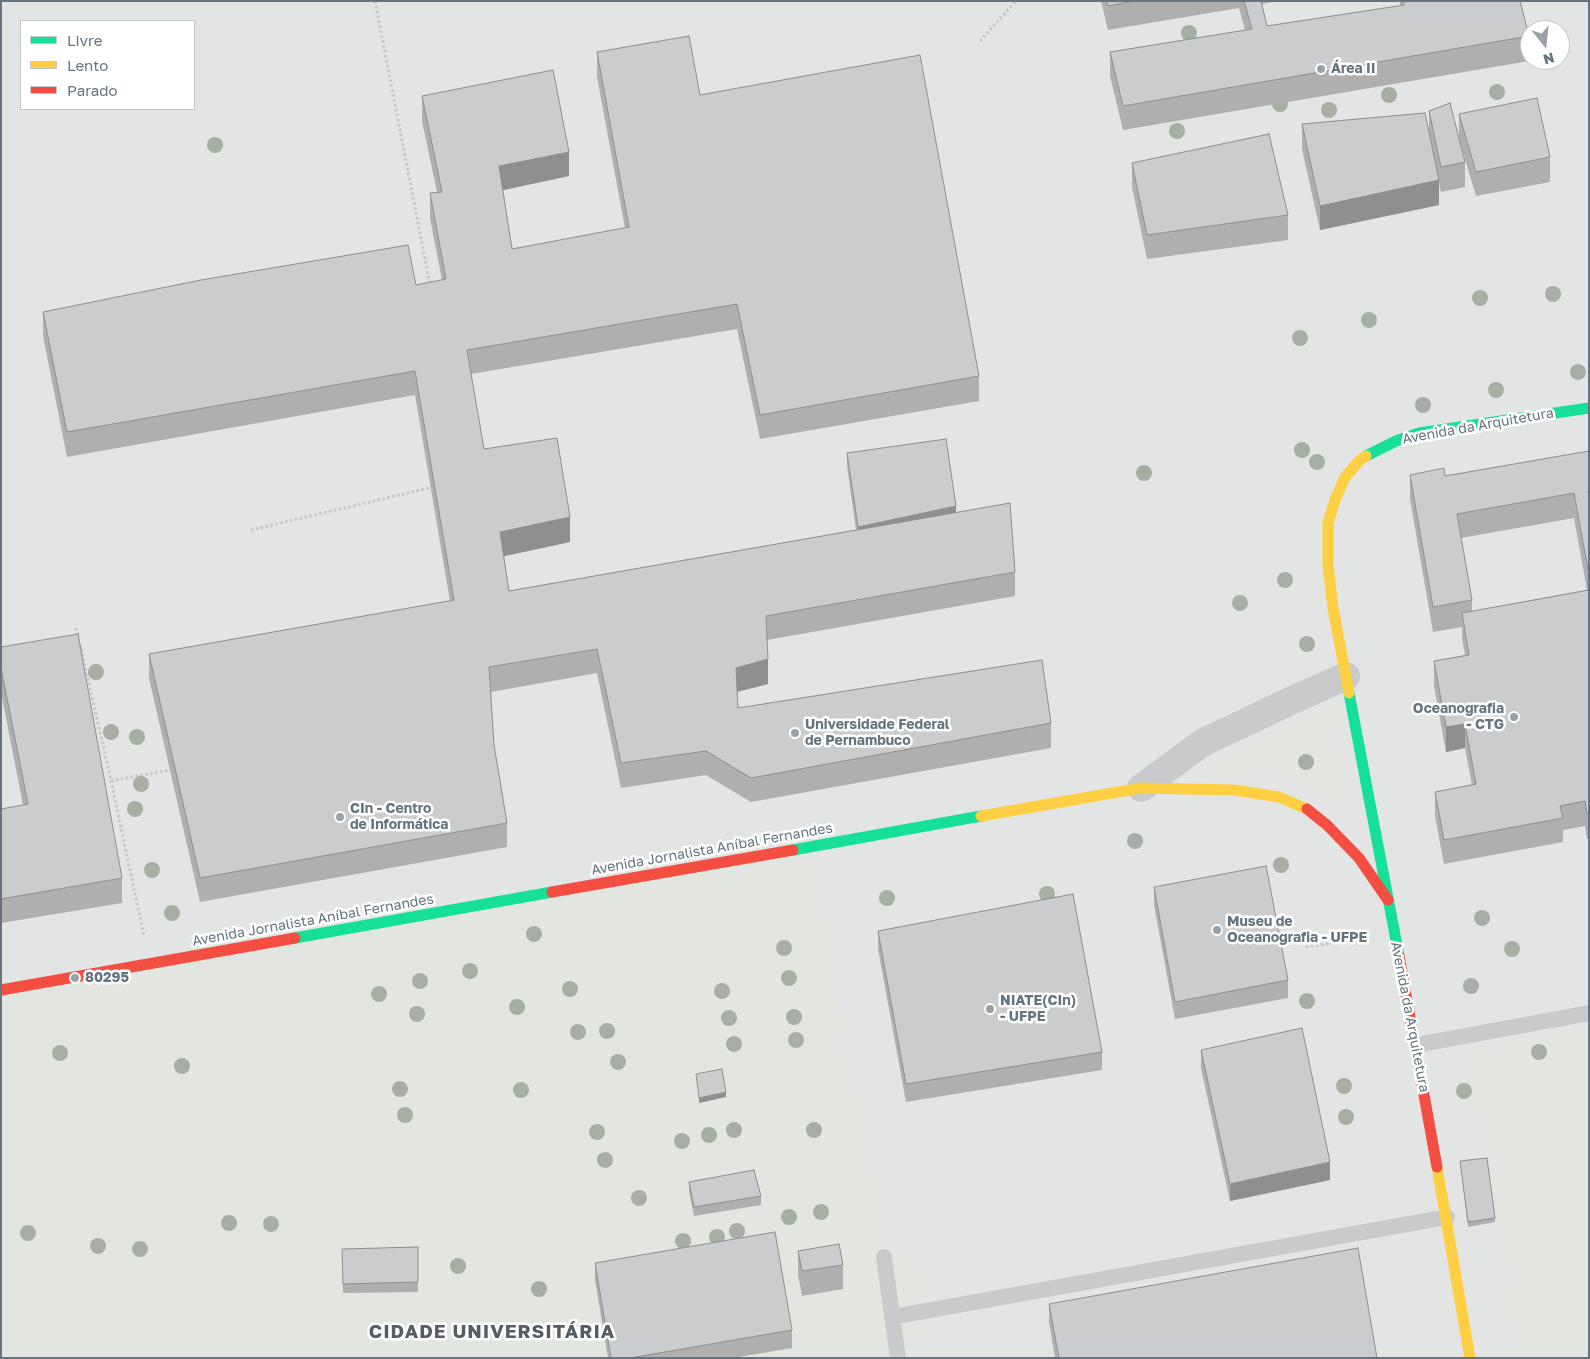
<!DOCTYPE html>
<meta charset="utf-8">
<style>
body{margin:0}
#map{position:relative;width:1590px;height:1359px;overflow:hidden;background:#f3f3f2;font-family:"Golos Text",sans-serif}
canvas{display:block}
.frame{position:absolute;inset:0;border:2px solid #65757f;pointer-events:none}
.legend{position:absolute;left:20px;top:20px;width:175px;height:90px;box-sizing:border-box;background:#fff;border:1px solid #c1c8cc;margin:0;padding:6px 9px;list-style:none;font-size:15px;color:#65757f}
.legend li{display:flex;align-items:center;gap:10px;height:25px}
.legend b{width:25px;border:1px solid #c1c8cc}
.north{position:absolute;left:1520px;top:20px;width:50px;height:50px;box-sizing:border-box;background:#fff;border:1px solid #c1c8cc;border-radius:50%;rotate:164deg;font-size:14px;font-weight:700;line-height:20px;text-align:center;color:#65757f}
.north::after{content:'';display:block;margin:auto;width:18px;height:22px;background:#97a1a7;clip-path:polygon(50% 0,100% 100%,50% 72%,0 100%)}
</style>
<div id="map">
<canvas width="1590" height="1359"></canvas>
<div class="frame"></div>
<ul class="legend">
<li><b style="height:6px;background:#16e098"></b>Livre</li>
<li><b style="height:6px;background:#ffcf43"></b>Lento</li>
<li><b style="height:6px;background:#f24e42"></b>Parado</li>
</ul>
<div class="north">N</div>
</div>
<script>
const g = document.querySelector('canvas').getContext('2d');
g.lineJoin = 'round';
function paint(path, color) { g.fillStyle = color; g.fill(path, 'evenodd'); }
const shape = rows => new Path2D(rows.map(r => 'M' + r).join(''));
function stroke(path, color, width, dash) { g.strokeStyle = color; g.lineWidth = width; g.lineCap = dash ? 'butt' : 'round'; g.setLineDash(dash || []); g.stroke(path); }
function drawText(font, color, halo, rows, align = 'center') {
  g.font = font + ' "Golos Text",sans-serif'; g.lineWidth = 5; g.setLineDash([]); g.textBaseline = 'middle'; g.strokeStyle = halo; g.fillStyle = color; for (const [text, x, y, turn = 0] of rows) {
    g.save(); g.translate(x, y); g.rotate((+turn || 0) * Math.PI / 180); g.textAlign = isNaN(turn) ? turn : align; if (halo) g.strokeText(text, 0, 0); g.fillText(text, 0, 0); g.restore();
  }
}
paint(shape([
 [1,1,1589,1,1589,1358,1,1358],
 [21,21,194,21,194,109,21,109],
 [1530,30,1560,30,1560,60,1530,60]
]), '#e3e4e4');
paint(shape([
 [1332,703,1354,811,1304,782,1271,770,1216,774,1213,767,1226,757],
 [807,848,884,1257,920,1259,919,1358,1,1358,1,996],
 [1589,1027,1589,1358,1520,1358,1473,1047]
]), '#e3e6e0');
stroke(shape([
 [375,1,430,285],
 [980,41,1016,1],
 [251,530,433,487],
 [76,628,78,636],
 [80,644,111,781,144,936],
 [111,781,170,770],
 [1306,947,1367,938]
]), '#c6c7c8', 3, [2.5, 2.5]);
stroke(shape([
 [1416,1045,1589,1013],
 [884,1257,898,1358],
 [892,1317,1447,1217]
]), '#c8cacb', 16);
stroke(shape([
 [1141,788,1202,743,1286,703,1346,676]
]), '#c8cacb', 28);
stroke(shape([
 [1366,456,1396,441,1419,433,1589,408],
 [1349,693,1399,956],
 [793,850,981,816],
 [295,938,552,892]
]), '#16e098', 11);
stroke(shape([
 [1349,693,1333,608,1328,565,1328,523,1335,500,1345,477,1360,460,1366,456],
 [981,816,1141,788,1234,790,1279,797,1307,809],
 [1437,1167,1470,1358]
]), '#ffcf43', 11);
stroke(shape([
 [1307,809,1327,825,1359,858,1388,900],
 [552,892,793,850],
 [1399,956,1437,1167],
 [1,990,295,938]
]), '#f24e42', 11);
g.fillStyle = '#a7afa4';
for (const [x, y] of [
 [1189,33],
 [1497,92],
 [1389,95],
 [1280,104],
 [1329,110],
 [1177,131],
 [215,145],
 [1553,294],
 [1480,298],
 [1369,320],
 [1300,338],
 [1578,372],
 [1496,390],
 [1423,405],
 [1302,450],
 [1317,462],
 [1144,473],
 [1285,580],
 [1240,603],
 [1307,644],
 [96,672],
 [111,732],
 [137,737],
 [1306,762],
 [141,784],
 [135,809],
 [1135,841],
 [1281,865],
 [152,870],
 [1047,894],
 [887,898],
 [172,913],
 [1482,918],
 [534,934],
 [784,948],
 [1512,949],
 [470,971],
 [789,978],
 [420,981],
 [1471,986],
 [570,989],
 [722,991],
 [379,994],
 [1307,1001],
 [517,1007],
 [417,1014],
 [794,1017],
 [729,1018],
 [607,1031],
 [578,1032],
 [796,1040],
 [734,1044],
 [1539,1052],
 [60,1053],
 [618,1062],
 [182,1066],
 [1344,1086],
 [400,1089],
 [521,1090],
 [1464,1091],
 [405,1115],
 [1346,1117],
 [734,1130],
 [814,1130],
 [597,1132],
 [709,1135],
 [682,1141],
 [605,1160],
 [639,1198],
 [821,1212],
 [789,1217],
 [229,1223],
 [271,1224],
 [737,1231],
 [28,1233],
 [717,1237],
 [683,1241],
 [98,1246],
 [140,1249],
 [458,1266],
 [539,1289]
]) { g.beginPath(); g.arc(x, y, 8, 0, 2 * Math.PI); g.fill(); }
paint(shape([
 [1101,1,1278,1,1262,4,1267,26,1400,6,1400,1,1520,1,1529,36,1529,61,1123,130,1110,76,1110,52,1245,30,1239,8,1108,30],
 [597,52,700,95,979,376,979,401,760,439,737,329,471,374,484,449,570,542,504,556,509,591,856,530,847,466,847,453,956,512,1015,572,1015,596,767,640,768,684,737,692,738,708,1051,723,1051,748,751,802,706,775,621,788,597,673,491,692,494,745,507,823,507,847,200,902,149,678,149,654,450,601,415,395,67,457,43,336,43,312,416,285,442,280,430,218,430,193,437,192,422,121,422,96,569,176,503,190,512,249,625,228,597,77],
 [1429,111,1465,162,1465,187,1441,192,1439,183,1439,205,1320,230,1302,149,1302,124,1429,132],
 [1459,114,1550,157,1550,182,1476,196,1459,139],
 [1132,163,1288,215,1288,240,1147,259,1132,187],
 [1589,451,1589,839,1587,839,1585,826,1563,830,1563,842,1444,864,1435,816,1435,792,1472,785,1465,748,1446,752,1434,686,1434,661,1465,655,1462,638,1462,627,1433,632,1410,499,1410,475,1445,476],
 [1574,518,1587,590,1472,611,1472,600,1461,538],
 [1,647,122,878,122,903,1,923,1,809,23,805,1,692],
 [1154,887,1288,980,1288,998,1175,1019,1154,905],
 [878,931,1102,1052,1102,1070,906,1102,878,949],
 [1201,1050,1330,1180,1230,1201,1201,1068],
 [1460,1161,1495,1218,1495,1222,1468,1227],
 [689,1182,761,1196,761,1205,694,1216,689,1191],
 [418,1247,418,1292,343,1293,342,1249],
 [798,1251,843,1265,843,1289,802,1296,798,1275],
 [595,1263,792,1330,792,1348,733,1358,608,1358,595,1280],
 [1049,1304,1377,1358,1055,1358,1049,1322]
]), '#afafb0');
paint(shape([
 [569,152,569,176,499,191,499,166],
 [1439,180,1439,205,1320,230,1320,206],
 [956,506,956,519,858,540,858,527],
 [570,517,570,542,500,557,500,532],
 [768,659,768,684,736,692,736,668],
 [1465,724,1465,748,1446,752,1446,727],
 [726,1092,726,1097,699,1103,699,1098],
 [1330,1162,1330,1180,1230,1201,1230,1184]
]), '#8e8f90');
const building = shape([
 [1107,1,1134,1,1108,6,1107,1],
 [1244,1,1261,1,1267,26,1404,5,1404,1,1520,1,1529,36,1123,106,1110,52,1252,29,1244,1],
 [689,36,700,95,920,55,979,376,760,415,737,304,467,350,484,449,557,438,570,517,500,532,509,591,1010,503,1015,572,766,616,768,659,736,668,738,708,1042,660,1051,723,751,778,706,751,621,763,597,649,489,667,494,745,507,823,200,878,149,654,454,600,415,371,67,432,43,312,201,280,408,245,416,285,446,279,430,193,442,192,422,96,553,70,569,152,499,166,512,249,629,227,597,52,689,36],
 [1537,98,1550,157,1476,172,1459,114,1537,98],
 [1450,103,1465,162,1441,167,1429,111,1450,103],
 [1425,113,1439,180,1320,206,1302,124,1425,113],
 [1269,134,1288,215,1147,235,1132,163,1269,134],
 [946,439,956,506,858,527,847,453,946,439],
 [1589,451,1589,491,1588,491,1589,497,1589,575,1574,493,1457,514,1472,600,1433,607,1410,475,1444,468,1445,476,1589,451],
 [1589,590,1589,814,1587,814,1585,801,1560,806,1563,818,1444,840,1435,792,1476,784,1465,724,1446,727,1434,661,1469,655,1462,613,1589,590],
 [78,634,122,878,1,899,1,809,28,804,1,668,1,647,78,634],
 [1266,866,1288,980,1175,1002,1154,887,1266,866],
 [1073,894,1102,1052,906,1084,878,931,1073,894],
 [1302,1028,1330,1162,1230,1184,1201,1050,1302,1028],
 [722,1069,726,1092,699,1098,696,1074,722,1069],
 [1487,1158,1495,1218,1468,1222,1460,1161,1487,1158],
 [754,1170,761,1196,694,1207,689,1182,754,1170],
 [775,1232,792,1330,630,1358,611,1358,595,1263,775,1232],
 [839,1244,843,1265,802,1271,798,1251,839,1244],
 [418,1247,418,1282,343,1284,342,1249,418,1247],
 [1358,1248,1377,1358,1059,1358,1049,1304,1358,1248]
]);
paint(building, '#cbcccd');
stroke(building, '#8e8f90', 1);
for (const [x, y, r, color] of [
 [1321,69,5,"#97a1a7"],
 [1514,717,5,"#97a1a7"],
 [795,733,5,"#97a1a7"],
 [340,817,5,"#97a1a7"],
 [1217,930,5,"#97a1a7"],
 [75,978,5,"#97a1a7"],
 [990,1009,5,"#97a1a7"]
]) { const dot = new Path2D(); dot.arc(x, y, r, 0, 2 * Math.PI); g.fillStyle = color; g.fill(dot); stroke(dot, '#fff', 2); }
drawText('bold 14px', '#65757f', '#fff', [
 ["Área II",1331,69],
 ["Oceanografia",1504,709,"right"],
 ["- CTG",1504,725,"right"],
 ["Universidade Federal",805,725],
 ["de Pernambuco",805,741],
 ["CIn - Centro",350,809],
 ["de Informática",350,825],
 ["Museu de",1227,922],
 ["Oceanografia - UFPE",1227,938],
 ["80295",85,978],
 ["NIATE(CIn)",1000,1001],
 ["- UFPE",1000,1017]
], 'left');
drawText('14px', '#65757f', '#fff', [
 ["Avenida da Arquitetura",1478,426,-10],
 ["Avenida Jornalista Aníbal Fernandes",712,849,-10],
 ["Avenida Jornalista Aníbal Fernandes",313,920,-10],
 ["Avenida da Arquitetura",1410,1017,79]
]);
g.letterSpacing = '1px';
drawText('bold 19px', '#535e65', '#fff', [
 ["CIDADE UNIVERSITÁRIA",492,1332]
]);
g.letterSpacing = '0px';
</script>
